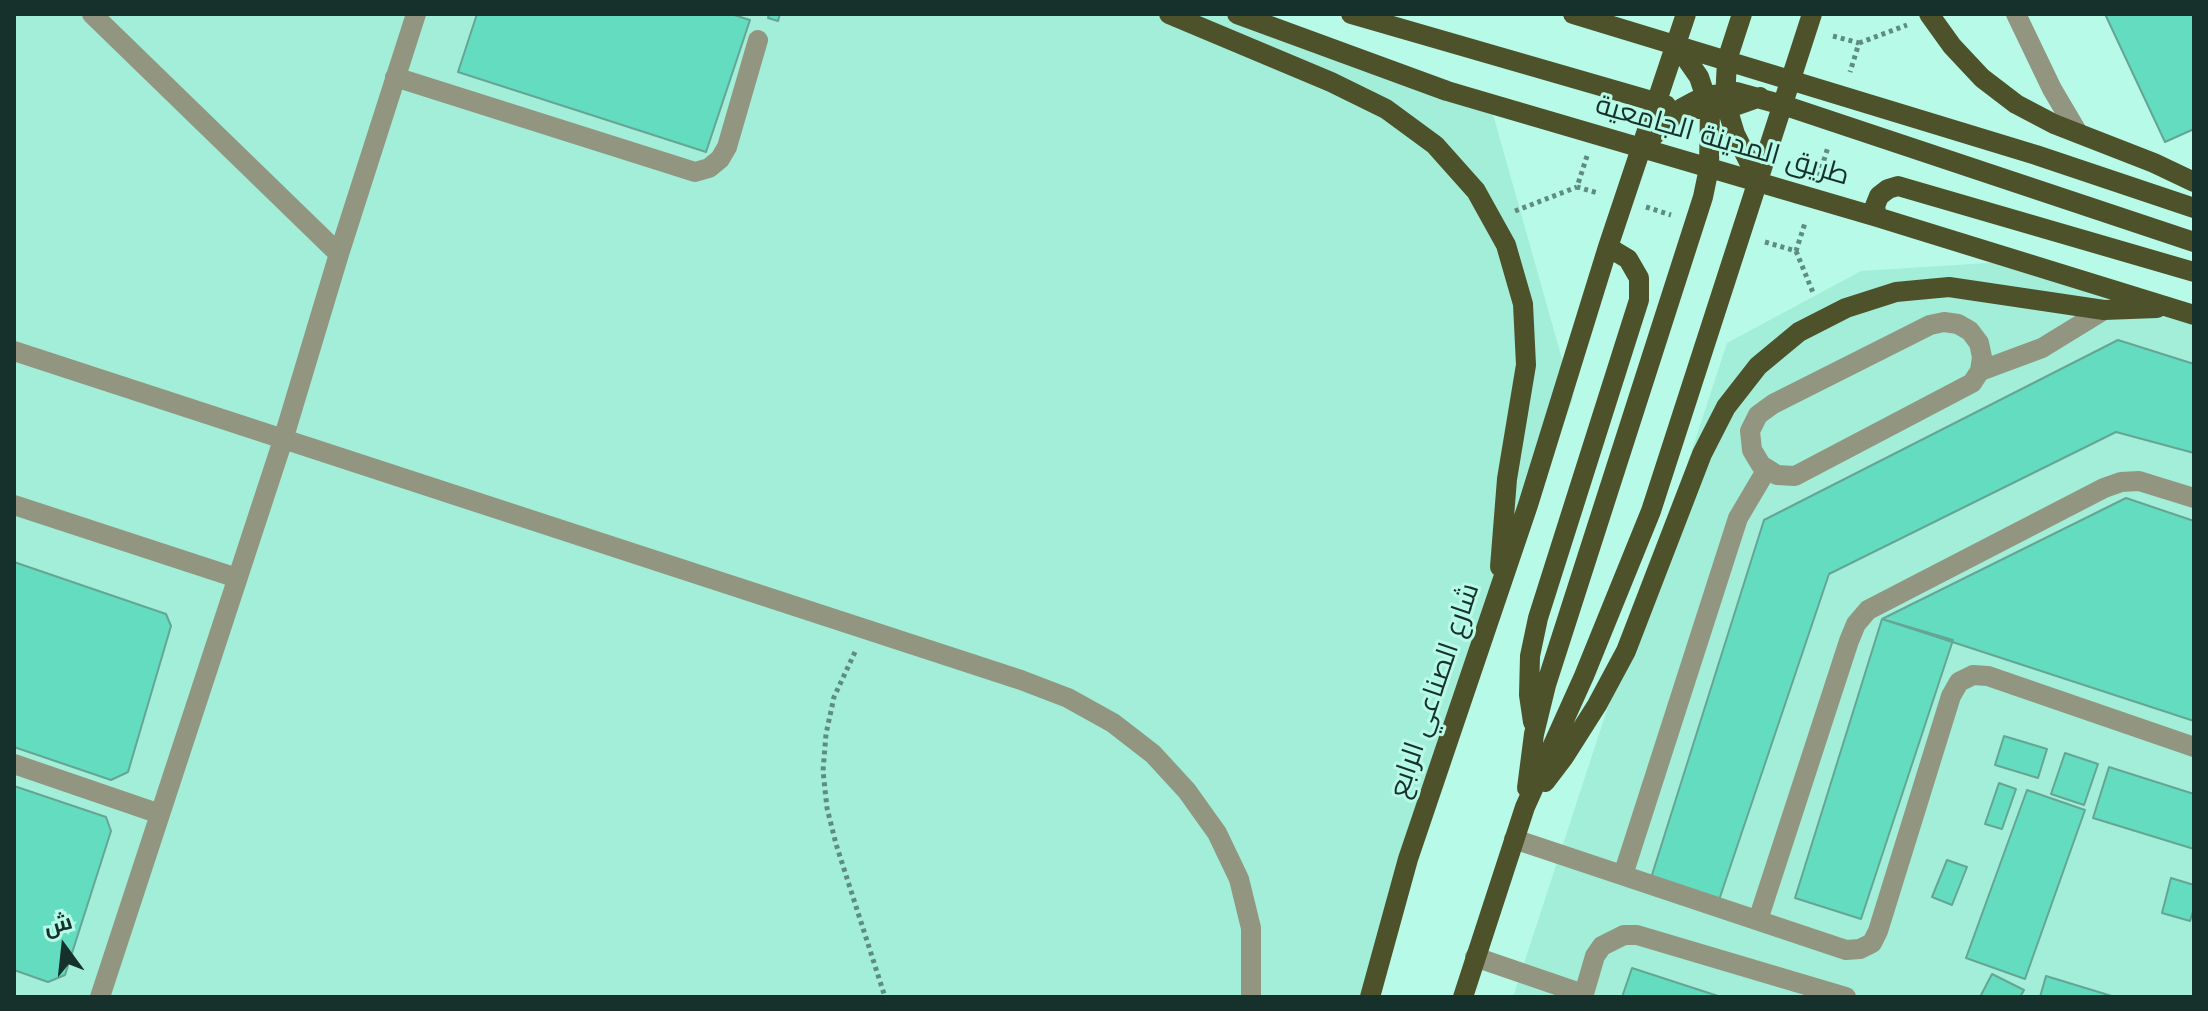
<!DOCTYPE html>
<meta charset="utf-8">
<style>
body{margin:0}
#map{position:relative;width:2208px;height:1011px;overflow:hidden;background:#b7fae7;font-family:Jost,Cairo,sans-serif}
canvas{display:block}
.frame{position:absolute;inset:0;border:16px solid #16312b;pointer-events:none}
.north{position:absolute;left:24px;top:907px;width:80px;height:80px;-webkit-text-stroke:6px #b7fae7;paint-order:stroke;rotate:345deg;font-size:22px;font-weight:700;line-height:32px;text-align:center;color:#16312b}
.north::after{content:'';display:block;margin:auto;width:28px;height:36px;background:#16312b;clip-path:polygon(50% 0,100% 100%,50% 72%,0 100%)}
</style>
<div id="map">
<canvas width="2208" height="1011"></canvas>
<div class="frame"></div>
<div class="north">ش</div>
</div>
<script>
const g = document.querySelector('canvas').getContext('2d');
g.lineJoin = 'round';
function paint(path, color) { g.fillStyle = color; g.fill(path, 'evenodd'); }
const shape = rows => new Path2D(rows.map(r => 'M' + r).join(''));
function stroke(path, color, width, dash) { g.strokeStyle = color; g.lineWidth = width; g.lineCap = dash ? 'butt' : 'round'; g.setLineDash(dash || []); g.stroke(path); }
function drawText(font, color, halo, rows, align = 'center') {
  g.font = font + ' Jost,Cairo,sans-serif'; g.lineWidth = 6; g.setLineDash([]); g.textBaseline = 'middle'; g.strokeStyle = halo; g.fillStyle = color; for (const [text, x, y, turn = 0] of rows) {
    g.save(); g.translate(x, y); g.rotate((+turn || 0) * Math.PI / 180); g.textAlign = isNaN(turn) ? turn : align; if (halo) g.strokeText(text, 0, 0); g.fillText(text, 0, 0); g.restore();
  }
}
paint(shape([
 [14,14,1243,14,1487,93,1573,398,1360,997,14,997],
 [2019,261,2194,323,2194,997,1513,997,1727,343,1861,271]
]), '#a2eed9');
const building = shape([
 [477,14,731,14,750,20,706,152,458,72,477,14],
 [769,14,780,14,778,21,768,18,769,14],
 [2105,14,2194,14,2194,129,2165,142,2105,14],
 [2118,340,2194,364,2194,453,2116,432,1829,574,1719,900,1651,878,1764,520,2118,340],
 [2126,498,2194,521,2194,721,1882,619,2126,498],
 [14,562,166,614,171,626,128,772,111,780,14,747,14,562],
 [1882,619,1953,640,1861,919,1795,898,1882,619],
 [2004,736,2047,749,2038,778,1995,765,2004,736],
 [2065,753,2098,764,2084,805,2051,794,2065,753],
 [2109,767,2194,794,2194,849,2093,818,2109,767],
 [1999,783,2016,789,2002,829,1985,824,1999,783],
 [14,786,106,817,111,831,65,975,48,982,14,970,14,786],
 [2027,790,2085,810,2025,979,1966,958,2027,790],
 [1947,860,1967,867,1952,905,1932,897,1947,860],
 [2171,878,2194,885,2194,908,2190,921,2162,913,2171,878],
 [1632,968,1721,997,1622,997,1632,968],
 [1992,974,2024,990,2020,997,1980,997,1992,974],
 [2046,976,2115,997,2040,997,2046,976]
]);
paint(building, '#64dcc0');
stroke(building, '#65a594', 2);
stroke(shape([
 [1833,36,1859,43,1850,72],
 [1859,43,1907,25],
 [1587,156,1577,187,1598,193],
 [1819,176,1828,147],
 [1646,207,1671,215],
 [1515,211,1577,187],
 [1765,242,1796,251,1805,223],
 [1796,251,1814,295],
 [855,652,834,697,826,734,823,771,827,808,836,844,885,997]
]), '#5f8c80', 5, [4, 4]);
stroke(shape([
 [92,14,339,254],
 [2016,14,2052,89,2078,133],
 [395,77,695,172,709,168,720,159,727,147,758,40],
 [1944,322,1958,324,1970,331,1979,343,1982,357,1980,371,1972,383,1795,476,1777,475,1761,465,1752,450,1750,431,1758,415,1773,404,1930,325,1944,322],
 [14,351,1021,680,1068,698,1113,723,1153,754,1187,791,1217,833,1239,879,1251,928,1251,997],
 [1980,371,2042,348,2104,310],
 [14,505,237,578],
 [14,764,160,814],
 [1514,839,1846,950,1860,949,1872,943,1878,931,1951,696,1959,682,1973,675,1988,676,2194,747],
 [1623,875,1738,518,1767,469],
 [1758,920,1849,641,1856,624,1868,610,2104,488,2121,482,2139,481,2194,498],
 [1475,957,1583,994],
 [100,997,283,440,339,254,416,14],
 [1583,997,1595,956,1602,946,1624,935,1637,935,1846,997]
]), '#929680', 20);
stroke(shape([
 [1169,14,1331,82,1386,109,1435,145,1476,191,1506,245,1523,304,1526,365,1507,479,1500,567],
 [1237,14,1447,91,1877,217,2194,315],
 [1351,14,1666,105],
 [1573,14,2036,155,2194,208],
 [1742,14,1727,60,1725,101,1735,134,1759,182],
 [1929,14,1952,46,1982,78,2016,104,2054,124,2154,163,2194,182],
 [1698,109,1726,109,1760,97],
 [1644,145,1682,108,1695,101,1706,96,1736,92,1783,105,2194,242],
 [1877,217,1875,206,1879,196,1888,189,1898,186,2194,272],
 [1533,722,1529,695,1530,656,1538,618,1639,300,1639,278,1628,259,1608,247],
 [1545,782,1564,757,1597,705,1626,651,1702,454,1726,407,1758,366,1799,332,1846,308,1896,292,1949,287,2104,310,2157,308],
 [1527,788,1534,734,1546,685,1703,197,1709,168,1710,110,1699,77,1676,44],
 [1370,997,1408,859,1528,505,1608,247,1686,14],
 [1463,997,1525,807,1584,676,1651,511,1812,14]
]), '#4d522a', 20);
drawText('28px', '#16312b', '#b7fae7', [
 ["طريق المدينة الجامعية",1722,142,16],
 ["شارع الصناعي الرابع",1436,691,-71]
]);
</script>
